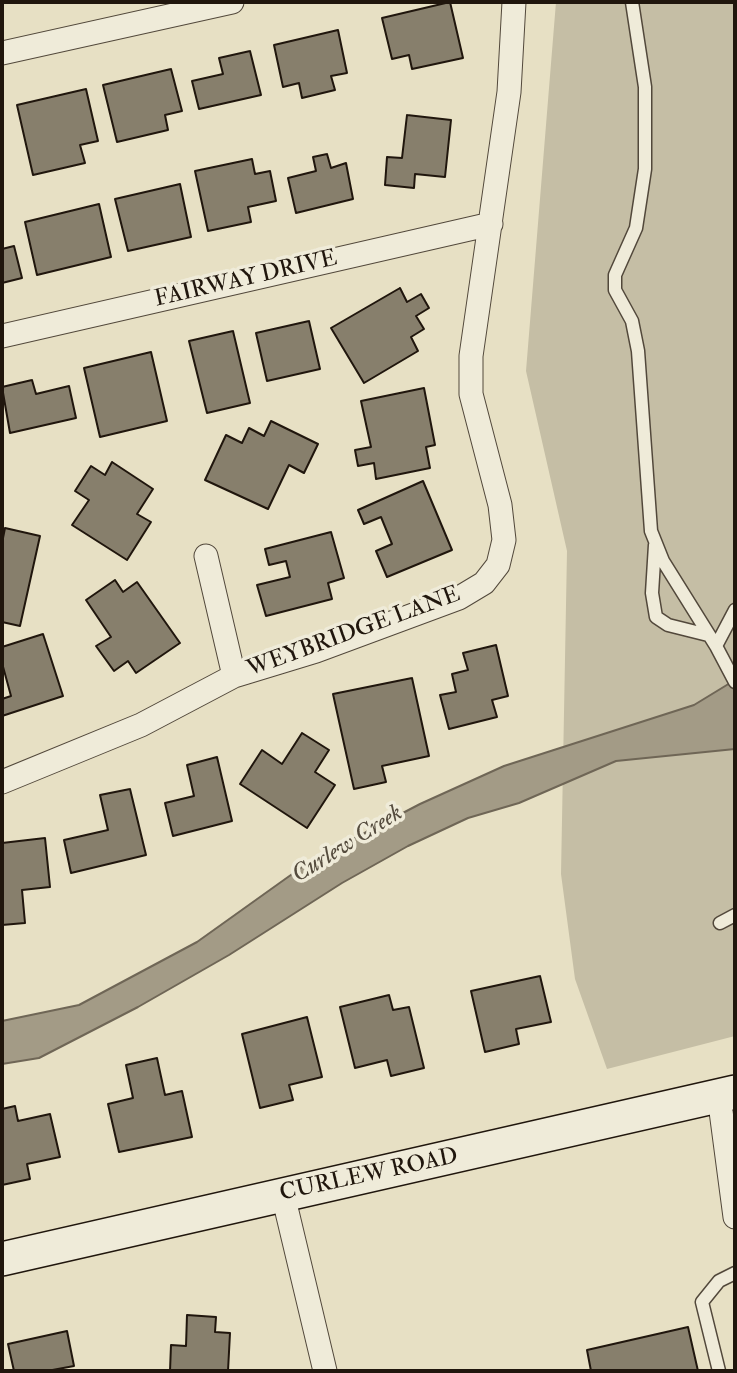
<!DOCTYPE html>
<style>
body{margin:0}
#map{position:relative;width:737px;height:1373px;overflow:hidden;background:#e7e0c4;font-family:"IM FELL Double Pica",serif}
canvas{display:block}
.frame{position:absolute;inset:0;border:4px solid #20160d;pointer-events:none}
</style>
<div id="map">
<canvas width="737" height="1373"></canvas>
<div class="frame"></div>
</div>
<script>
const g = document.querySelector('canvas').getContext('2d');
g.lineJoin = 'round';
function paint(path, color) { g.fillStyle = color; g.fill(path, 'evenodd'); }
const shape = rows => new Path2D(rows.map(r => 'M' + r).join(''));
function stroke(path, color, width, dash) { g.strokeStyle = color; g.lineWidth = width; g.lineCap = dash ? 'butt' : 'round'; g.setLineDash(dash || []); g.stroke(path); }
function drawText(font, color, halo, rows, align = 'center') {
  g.font = font + ' "IM FELL Double Pica",serif'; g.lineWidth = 7; g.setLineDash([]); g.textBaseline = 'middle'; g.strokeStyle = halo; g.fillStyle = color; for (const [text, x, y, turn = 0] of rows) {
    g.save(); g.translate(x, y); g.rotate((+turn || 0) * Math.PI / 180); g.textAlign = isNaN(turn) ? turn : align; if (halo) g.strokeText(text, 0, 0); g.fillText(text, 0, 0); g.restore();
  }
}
paint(shape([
 [556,2,735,2,735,1036,607,1069,575,979,561,874,567,551,526,371]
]), '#c5bea5');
const water = shape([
 [735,680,735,749,616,761,519,803,468,818,408,846,342,883,229,955,138,1007,39,1058,2,1064,2,1021,79,1005,197,942,309,862,420,804,504,766,694,705,735,680]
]);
paint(water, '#a39b86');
stroke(water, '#6f6656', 2);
const building = shape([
 [450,2,463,58,412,69,409,55,392,59,382,18,450,2],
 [338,30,347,73,331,76,335,90,302,98,299,83,283,87,274,45,338,30],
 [250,51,261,95,199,109,192,81,223,74,219,58,250,51],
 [171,69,182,111,165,115,168,130,117,142,103,85,171,69],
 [86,89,98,141,80,145,85,163,33,175,17,105,86,89],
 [407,115,451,120,445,177,415,174,414,188,385,185,387,157,402,158,407,115],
 [327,154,331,168,346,163,353,199,296,213,288,178,316,171,313,157,327,154],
 [252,159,255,174,270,171,276,201,248,207,251,222,208,231,195,171,252,159],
 [180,184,191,237,128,251,115,199,180,184],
 [99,204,111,257,37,275,25,222,99,204],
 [14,246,22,278,2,283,2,249,14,246],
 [400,288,407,302,421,294,429,308,416,316,424,329,411,337,418,351,364,383,331,328,400,288],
 [309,321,320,369,267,381,256,333,309,321],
 [233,331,250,403,207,413,189,341,233,331],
 [151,352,167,421,100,437,84,368,151,352],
 [32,380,36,394,69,386,76,418,10,433,2,387,32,380],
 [424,388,435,445,426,447,430,468,376,479,374,463,358,466,355,450,371,447,361,401,424,388],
 [271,421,318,444,304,473,289,465,268,509,205,480,226,435,242,443,249,428,264,436,271,421],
 [112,462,153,489,137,514,151,522,127,560,72,525,89,500,75,491,91,466,105,475,112,462],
 [423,481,452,550,387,577,376,551,392,544,381,517,364,524,358,510,423,481],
 [5,528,40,536,20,626,2,622,2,543,5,528],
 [331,532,344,578,328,583,332,599,266,616,257,585,290,577,286,561,269,565,265,549,331,532],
 [115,580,123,592,137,582,180,643,136,673,128,661,114,671,96,646,111,637,86,600,115,580],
 [43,634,63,696,2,716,2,699,11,696,2,663,2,647,43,634],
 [496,645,508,696,492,700,497,717,449,729,440,695,456,692,452,674,468,670,463,653,496,645],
 [412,678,429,756,382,766,386,782,354,789,333,694,412,678],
 [302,733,329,750,315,772,335,785,307,828,240,784,262,750,282,764,302,733],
 [217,757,232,821,173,836,165,803,194,796,187,765,217,757],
 [130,789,146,855,71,873,64,840,108,830,100,795,130,789],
 [45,838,50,887,22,890,25,923,2,925,2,843,45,838],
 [540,976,551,1022,516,1029,519,1044,485,1052,471,991,540,976],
 [389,995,393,1010,409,1007,424,1068,391,1076,387,1060,355,1068,340,1007,389,995],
 [307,1017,322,1077,289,1085,293,1100,260,1108,242,1034,307,1017],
 [157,1058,165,1095,182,1091,192,1137,119,1152,108,1104,133,1098,126,1065,157,1058],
 [15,1106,18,1121,50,1114,60,1157,27,1164,30,1179,2,1185,2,1109,15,1106],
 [187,1315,216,1317,215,1332,230,1333,228,1371,170,1371,171,1345,186,1346,187,1315],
 [688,1327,698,1371,591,1371,587,1350,688,1327],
 [67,1331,74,1366,47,1371,14,1371,8,1344,67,1331]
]);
paint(building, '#877f6c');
stroke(building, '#20160d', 2);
const service = shape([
 [632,2,645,87,645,169,636,228,615,275,615,290,632,321,638,351,651,531,663,561,716,646],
 [655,545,652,593,656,617,668,625,708,635],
 [735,610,716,646,735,682],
 [720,923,735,915],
 [719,1371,702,1302,719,1281,735,1273]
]);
const minor = shape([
 [2,53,232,2],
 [2,336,491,224],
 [206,556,234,676],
 [2,782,141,725,234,676,316,651,459,598,484,583,498,565,504,540,500,505,471,394,471,356,509,92,514,2],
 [719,1096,735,1217],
 [283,1195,325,1371]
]);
const secondary = shape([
 [2,1259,735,1092]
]);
stroke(service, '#52483b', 15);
stroke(minor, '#52483b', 25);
stroke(secondary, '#20160d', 36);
stroke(service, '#efebd9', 12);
stroke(minor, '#efebd9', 23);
stroke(secondary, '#efebd9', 33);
drawText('23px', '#20160d', '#efebd9', [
 ["FAIRWAY DRIVE",246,280,-13],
 ["WEYBRIDGE LANE",354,633,-20],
 ["CURLEW ROAD",369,1176,-12]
]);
drawText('italic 24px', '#544b3d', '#efebd9', [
 ["Curlew Creek",348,845,-32]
]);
</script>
